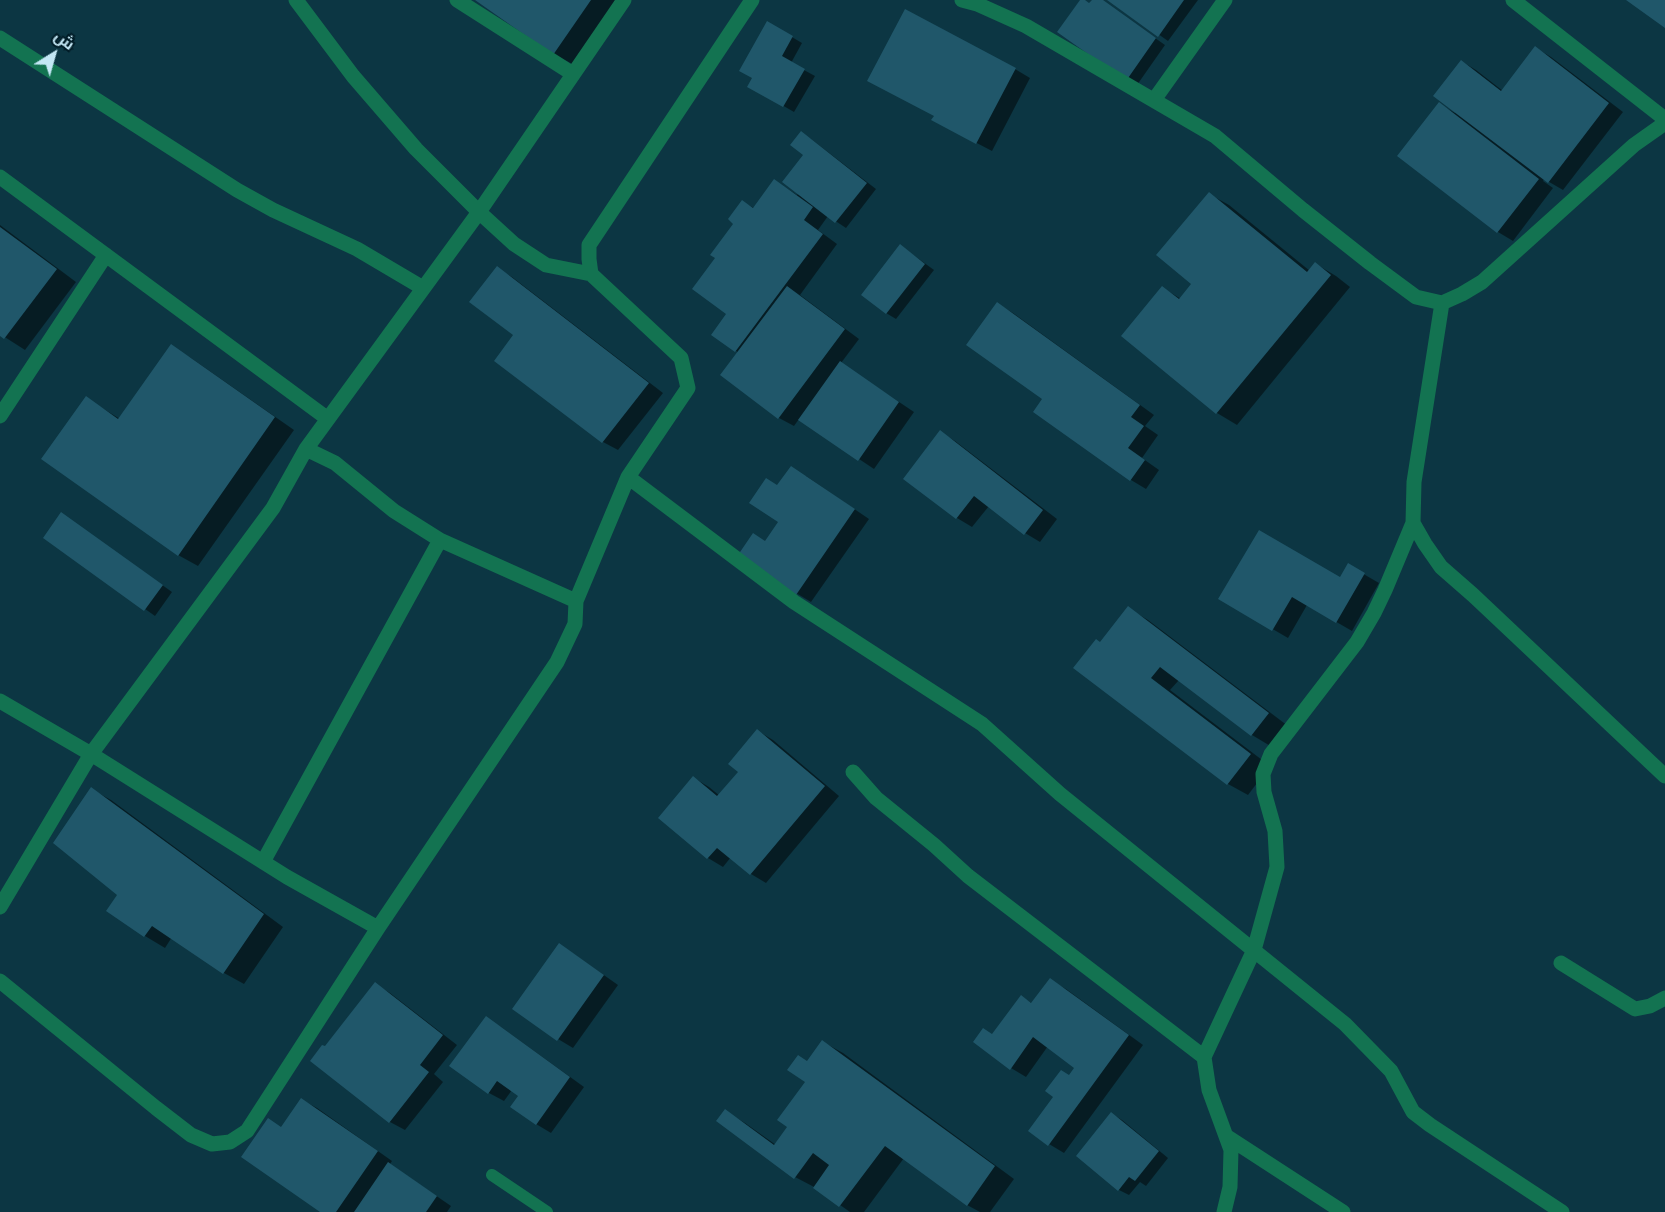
<!DOCTYPE html>
<meta charset="utf-8">
<style>
body{margin:0}
#map{position:relative;width:1665px;height:1212px;overflow:hidden;background:#0c3643;font-family:Ubuntu,Cairo,sans-serif}
canvas{display:block}
.north{position:absolute;left:24px;top:24px;width:60px;height:60px;-webkit-text-stroke:4px #001c27;paint-order:stroke;rotate:37deg;font-size:16px;font-weight:700;line-height:24px;text-align:center;color:#c3e7f5}
.north::after{content:'';display:block;margin:auto;width:21px;height:27px;background:#c3e7f5;clip-path:polygon(50% 0,100% 100%,50% 72%,0 100%)}
</style>
<div id="map">
<canvas width="1665" height="1212"></canvas>
<div class="north">ش</div>
</div>
<script>
const g = document.querySelector('canvas').getContext('2d');
g.lineJoin = 'round';
function paint(path, color) { g.fillStyle = color; g.fill(path, 'evenodd'); }
const shape = rows => new Path2D(rows.map(r => 'M' + r).join(''));
function stroke(path, color, width, dash) { g.strokeStyle = color; g.lineWidth = width; g.lineCap = dash ? 'butt' : 'round'; g.setLineDash(dash || []); g.stroke(path); }
paint(shape([
 [477,0,619,0,574,65,554,54],
 [1082,0,1090,4,1093,0,1101,0,1165,45,1137,85,1127,80],
 [1110,0,1198,0,1168,41],
 [768,23,802,43,791,63,815,76,794,112,749,86,754,78],
 [1536,48,1551,57,1623,112,1563,190,1544,179,1543,181,1553,188,1513,241,1498,232,1439,104,1455,113,1456,112,1461,61,1476,70,1503,91],
 [1015,69,1030,78,992,151,948,128],
 [801,133,811,139,876,189,846,228,828,216,818,230,837,244,800,295,859,339,841,363,914,412,874,469,799,419,794,426,779,418,722,375,739,353,713,334,728,314,717,258,735,223,743,202,754,208,775,181,797,195,799,193,805,155],
 [1209,194,1229,205,1310,271,1316,264,1336,276,1350,287,1237,425,1217,413,1123,336,1163,288,1181,299,1193,284],
 [0,225,76,282,25,350,0,334],
 [901,246,934,270,896,319,886,313],
 [497,268,512,277,663,393,618,450,603,442,496,360,515,335],
 [998,304,1013,313,1154,415,1145,426,1158,435,1142,458,1159,470,1146,489,1131,480,1044,399],
 [171,346,191,358,294,430,198,566,178,555,86,398,120,419],
 [940,432,955,441,1057,519,1040,542,1025,533,989,506,972,527,957,518,905,478],
 [806,476,869,519,811,602,796,593,766,542,780,522,778,487],
 [71,520,172,592,155,616,45,538],
 [1348,565,1379,583,1352,631,1307,605,1288,638,1221,599,1340,579],
 [1128,608,1148,620,1288,726,1272,747,1252,735,1179,680,1170,690,1270,766,1248,795,1228,784,1101,644],
 [758,731,773,740,839,796,766,883,751,874,731,857,723,867,708,858,660,817,694,778,709,787,720,796,740,772],
 [91,789,111,800,283,927,244,984,224,973,172,937,165,948,145,936,108,911,119,895],
 [559,945,574,954,618,985,573,1048,558,1039],
 [1050,980,1066,989,1143,1045,1064,1153,1049,1144,1070,1076,1076,1067,1048,1046,1026,1077,1011,1068,993,1036,1021,997,1033,1004],
 [375,984,390,993,457,1045,434,1074,443,1082,405,1130,390,1122,312,1061,325,1048],
 [486,1018,501,1027,584,1087,551,1133,536,1124,520,1095,512,1090,504,1101,489,1093],
 [823,1042,843,1053,1014,1179,990,1212,980,1212,967,1205,904,1158,864,1212,850,1212,816,1188,795,1177,725,1111,745,1123,776,1145,789,1127,807,1082,808,1062],
 [302,1100,317,1108,392,1161,390,1164,451,1206,447,1212,322,1212,282,1128],
 [1112,1114,1122,1120,1168,1158,1146,1186,1140,1182,1129,1195,1119,1190]
]), '#0007');
paint(shape([
 [475,0,591,0,553,55],
 [1080,0,1085,0,1089,3,1092,0,1103,0,1156,38,1126,81,1057,32],
 [1107,0,1184,0,1158,37],
 [1626,0,1665,0,1665,28],
 [905,9,1016,68,976,144,931,120,934,116,867,81],
 [767,21,793,36,782,56,805,69,783,107,747,87,752,78,739,71],
 [1535,46,1609,103,1548,183,1433,96,1461,60,1501,91],
 [1439,102,1539,179,1497,233,1397,156],
 [801,131,867,183,835,223,782,182,803,155,790,145],
 [774,179,813,207,804,220,823,234,735,352,711,335,726,314,692,289,715,258,710,255,733,224,728,219,742,200,753,208],
 [1209,192,1307,272,1315,262,1331,275,1216,414,1121,336,1162,286,1179,299,1191,284,1156,255],
 [0,227,57,269,4,339,0,336],
 [900,244,925,264,886,314,861,295],
 [497,266,649,383,602,443,494,361,513,335,469,302],
 [787,286,845,329,778,419,720,375],
 [997,302,1140,405,1131,417,1144,426,1128,448,1145,460,1130,481,1033,412,1042,399,966,345],
 [171,344,275,417,178,556,41,459,86,396,118,419],
 [840,361,899,402,858,461,798,420],
 [940,430,1043,510,1024,535,974,496,956,519,903,479],
 [791,466,855,509,796,595,738,555,753,533,765,541,778,522,749,503,766,478,777,485],
 [61,512,163,585,144,611,43,538],
 [1259,530,1340,577,1348,563,1365,573,1336,623,1292,597,1272,631,1218,599],
 [1128,606,1269,713,1251,736,1160,667,1151,678,1251,754,1227,785,1073,668,1096,639,1100,642],
 [757,729,825,786,750,875,717,848,707,859,658,818,693,776,717,796,738,772,728,764],
 [91,787,264,914,223,974,152,926,144,937,106,911,117,895,53,843],
 [559,943,604,975,557,1041,512,1009],
 [1050,978,1129,1035,1048,1146,1028,1131,1053,1097,1045,1091,1061,1070,1069,1075,1074,1068,1033,1037,1010,1070,973,1042,983,1028,992,1034,1021,995,1031,1003],
 [375,982,443,1035,420,1065,429,1072,389,1123,310,1061,322,1045,325,1046],
 [486,1016,570,1077,536,1125,510,1107,518,1096,497,1081,488,1094,449,1066],
 [822,1040,995,1166,967,1206,885,1146,839,1207,813,1188,829,1165,813,1153,794,1179,716,1121,725,1109,774,1145,787,1127,777,1120,805,1082,787,1070,798,1055,807,1061],
 [301,1098,378,1151,336,1212,320,1212,241,1157,268,1118,281,1127],
 [1111,1112,1159,1151,1135,1181,1129,1177,1118,1191,1076,1156],
 [388,1162,437,1196,426,1212,354,1212]
]), '#20576a');
stroke(shape([
 [492,1175,547,1212]
]), '#137351', 12);
stroke(shape([
 [296,0,353,76,416,149,479,212,514,244,546,265,591,274],
 [457,0,573,74],
 [962,0,977,4,1026,26,1215,136,1303,210,1370,263,1416,297,1442,303,1462,294,1482,282,1634,145,1665,123],
 [1513,0,1665,119],
 [0,38,237,190,273,210,357,249,423,288],
 [1154,100,1225,0],
 [0,177,328,419],
 [1442,303,1414,482,1413,523,1425,544,1441,567,1473,595,1665,776],
 [0,416,106,255],
 [306,449,335,463,394,511,440,540,576,601],
 [628,477,794,602,982,724,1060,794,1345,1024,1391,1071,1413,1112,1430,1125,1562,1212],
 [0,701,91,754,287,877,378,928],
 [853,772,876,798,934,845,968,876,1204,1057],
 [263,862,440,540],
 [0,907,91,754,273,508,306,449,479,212,624,0],
 [1561,963,1635,1009,1650,1006,1665,998],
 [0,981,156,1108,191,1135,212,1144,230,1142,247,1131,378,928,557,662,575,624,576,601,628,477,688,388,681,358,591,274,589,259,589,245,752,0],
 [1226,1136,1343,1212],
 [1224,1212,1230,1187,1231,1150,1209,1090,1204,1057,1254,950,1277,867,1275,831,1264,792,1263,774,1271,754,1357,642,1374,613,1385,590,1413,523]
]), '#137351', 15);
</script>
